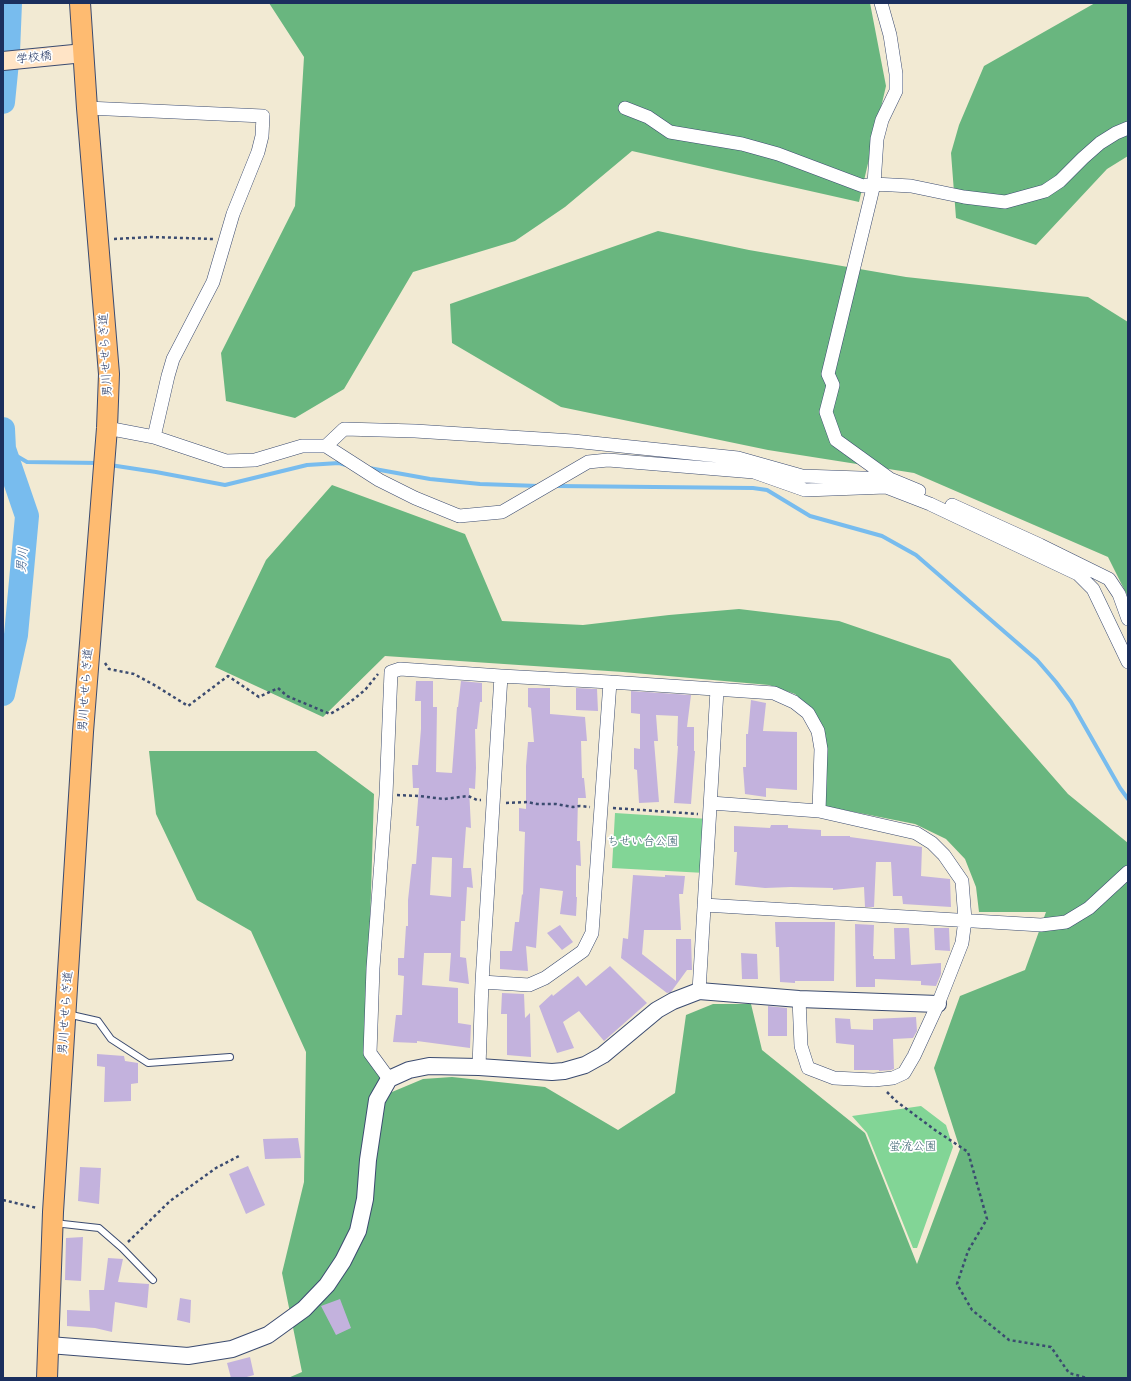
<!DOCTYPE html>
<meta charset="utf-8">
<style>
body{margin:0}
#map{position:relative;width:1131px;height:1381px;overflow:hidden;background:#f2ead3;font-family:"Balsamiq Sans",sans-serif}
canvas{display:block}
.frame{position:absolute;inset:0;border:4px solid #1b2f5e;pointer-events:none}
</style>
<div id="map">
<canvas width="1131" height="1381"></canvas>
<div class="frame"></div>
</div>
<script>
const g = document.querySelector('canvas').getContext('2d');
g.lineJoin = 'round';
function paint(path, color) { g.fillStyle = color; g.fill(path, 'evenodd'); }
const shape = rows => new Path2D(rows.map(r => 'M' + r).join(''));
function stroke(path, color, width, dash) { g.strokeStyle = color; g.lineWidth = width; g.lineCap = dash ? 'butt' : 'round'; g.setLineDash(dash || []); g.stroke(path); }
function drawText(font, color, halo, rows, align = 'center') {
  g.font = font + ' "Balsamiq Sans","Klee One",sans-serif'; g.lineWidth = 3.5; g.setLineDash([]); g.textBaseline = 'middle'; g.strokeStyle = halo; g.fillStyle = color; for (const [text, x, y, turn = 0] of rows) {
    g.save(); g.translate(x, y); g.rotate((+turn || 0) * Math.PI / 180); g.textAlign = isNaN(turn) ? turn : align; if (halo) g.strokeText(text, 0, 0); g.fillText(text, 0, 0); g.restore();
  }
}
paint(shape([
 [615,813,709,819,705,873,612,868],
 [921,1106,946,1125,953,1147,917,1248,913,1248,867,1133,852,1116]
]), '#82d596');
paint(shape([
 [269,3,870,3,886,86,859,202,632,151,565,207,515,241,413,272,344,389,295,418,226,401,221,353,295,206,304,57],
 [1095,3,1128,3,1128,156,1107,169,1036,245,956,218,951,153,959,125,984,66],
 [658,231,749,250,906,277,1088,297,1128,322,1128,597,1108,557,914,473,768,450,561,407,452,343,450,304],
 [332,485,465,534,502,621,583,625,669,615,739,609,839,621,950,659,1068,794,1128,843,1128,1378,288,1378,302,1372,282,1273,304,1182,306,1052,251,931,197,900,156,814,149,751,316,751,374,794,366,1056,392,1092,423,1079,452,1077,545,1087,618,1130,675,1093,686,1015,713,1004,751,1004,762,1050,865,1133,917,1264,960,1149,934,1068,960,996,1025,970,1046,912,979,912,976,887,965,859,946,839,915,824,824,806,826,736,813,711,795,694,769,685,623,672,385,656,323,717,215,667,266,560]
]), '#69b67f');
stroke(shape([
 [3,448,27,462,99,463],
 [110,465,156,472,225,485,307,465,339,463,346,465],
 [369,468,430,479,480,484,539,486],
 [556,486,753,488,767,490,810,516,882,536,916,555,1037,660,1056,682,1071,702,1120,788,1128,799]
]), '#78bcee', 4);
stroke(shape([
 [3,102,8,52,10,3],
 [3,429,4,449,27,516,16,635,3,694]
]), '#78bcee', 24);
paint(shape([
 [416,681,433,681,433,707,437,707,436,772,452,773,457,707,458,707,461,681,482,683,482,702,480,702,477,729,475,729,476,768,475,789,469,788,471,828,466,827,463,868,471,868,473,888,467,887,465,921,461,921,460,957,466,958,469,984,449,981,451,953,424,953,422,985,458,988,458,1023,471,1025,470,1048,417,1041,417,1043,393,1042,396,1015,402,1015,404,976,398,975,398,958,404,958,406,926,408,926,408,900,412,864,416,864,419,826,416,826,419,788,413,788,412,765,418,765,421,729,421,701,415,701],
 [432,857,452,858,451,897,430,895],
 [528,688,550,688,550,714,585,717,587,741,581,741,582,778,584,778,586,798,578,798,577,841,580,841,581,866,576,865,576,897,577,897,576,916,560,914,563,891,540,888,536,948,526,946,528,971,500,969,500,951,512,951,515,922,519,922,522,894,523,895,525,832,519,831,519,808,526,809,526,766,528,742,534,742,531,708,528,707],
 [576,688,597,689,598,711,576,710],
 [631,691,691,695,687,727,694,727,694,751,695,751,691,804,674,803,678,746,677,746,678,716,656,715,658,741,654,741,659,802,639,803,637,770,634,769,634,748,640,749,640,714,631,713],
 [751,700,766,703,763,731,797,732,797,790,766,788,766,797,745,794,743,767,746,767,746,734,748,734],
 [771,825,788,825,788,828,821,830,821,836,850,836,850,837,922,847,921,876,950,879,951,907,903,904,902,896,893,896,891,862,876,862,874,907,865,907,864,887,833,890,833,888,791,887,765,888,735,885,737,852,734,852,734,826,770,828],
 [633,875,665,877,665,875,685,876,683,894,679,894,681,930,644,930,642,954,676,981,676,939,691,939,692,970,687,970,671,992,667,993,621,958,623,938,628,939],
 [775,922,835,922,834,981,795,981,795,983,780,982,779,947,776,947],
 [855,924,874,925,873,956,874,956,874,959,895,959,894,928,909,928,911,965,941,963,941,974,936,986,921,985,921,981,875,979,875,987,856,987],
 [560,925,573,942,562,950,547,933],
 [934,928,949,928,950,951,935,950],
 [741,953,757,954,758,979,742,979],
 [610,966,647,1003,604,1041,579,1011,563,1022,574,1048,557,1053,539,1006,552,994,553,996,578,976,586,986],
 [502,993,524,994,525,1018,530,1013,531,1057,507,1055,507,1014,501,1014],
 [768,1006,787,1008,787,1036,768,1036],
 [916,1017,917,1031,913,1038,893,1039,894,1069,891,1070,879,1071,879,1070,854,1070,854,1045,836,1043,835,1018,850,1019,851,1029,873,1030,873,1019],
 [97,1054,124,1056,125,1061,138,1063,138,1083,131,1084,131,1101,104,1102,105,1067,97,1066],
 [298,1138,301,1158,265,1159,263,1139],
 [248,1166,265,1205,246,1214,229,1174],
 [80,1167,101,1168,99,1204,78,1201],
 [83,1237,81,1281,65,1280,66,1238],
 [108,1258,123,1259,118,1282,149,1284,147,1308,115,1302,112,1332,95,1328,67,1326,67,1310,90,1311,89,1290,104,1290],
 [180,1298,191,1300,190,1323,177,1320],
 [340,1299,351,1328,336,1335,321,1306],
 [250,1357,254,1375,243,1378,231,1378,227,1363]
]), '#c3b2dd');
const service = shape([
 [67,1014,98,1021,111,1039,148,1063,230,1057],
 [54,1223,99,1228,122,1248,153,1280]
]);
const minor = shape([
 [881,3,890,35,896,74,896,91,882,120,877,139,874,184,828,374,833,385,826,412,836,440,890,479,919,491],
 [87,108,263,116,262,136,258,152,233,214,213,282,173,359,168,376,154,437],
 [625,108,648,117,670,132,742,144,778,154,863,186,874,184,911,186,964,197,1005,202,1045,191,1060,181,1083,158,1100,143,1116,133,1128,128],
 [107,428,154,437,226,461,255,460,302,446,326,446,379,480,415,498,459,516,502,512,588,462,608,460,754,472,805,490,886,487,930,504,1078,574,1093,589,1128,662],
 [326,446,344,429,415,431,573,441,738,458,802,476,890,479],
 [952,505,1040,545,1109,579,1119,594,1128,619],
 [711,803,819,811,916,833,932,843,944,855,962,881,965,920,962,943,938,1004,914,1056,904,1073,893,1078,874,1080,834,1078,808,1068,801,1046,799,999],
 [704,905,1041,925,1066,922,1089,908,1128,872],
 [482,982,529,985,545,978,583,951,592,933,610,682],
 [699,991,717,690],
 [479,1067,482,982,501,676],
 [389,1079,370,1053,373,968,386,795,391,672,400,669,501,676,610,682,774,693,794,702,808,713,818,731,821,749,819,811]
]);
const tertiary = shape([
 [49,1345,188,1356,232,1349,268,1335,304,1309,327,1285,343,1261,358,1231,365,1199,368,1160,377,1100,389,1079,409,1070,429,1066,479,1067,552,1072,564,1071,585,1065,603,1055,657,1010,673,1001,699,991,799,999,938,1004]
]);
const secondary = shape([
 [3,61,84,53]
]);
const primary = shape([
 [47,1378,53,1212,83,732,107,428,109,374,87,108,80,3]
]);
stroke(service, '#3b4b70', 8);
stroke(minor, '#3b4b70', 14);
stroke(tertiary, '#3b4b70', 18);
stroke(secondary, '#3b4b70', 20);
stroke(primary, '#3b4b70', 22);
stroke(shape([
 [114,239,152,237,213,239],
 [105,663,109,669,134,674,156,686,188,706,228,676,259,697,278,688,287,696,330,714,349,703,365,690,378,674],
 [397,795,419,796,444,799,468,796,477,800,481,800],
 [506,803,527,802,537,804,556,804,573,807,580,806,590,807],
 [613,808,698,814],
 [887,1092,896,1101,935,1130,968,1152,987,1219,968,1251,957,1284,972,1310,1009,1340,1051,1347,1069,1373,1087,1378],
 [3,1200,37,1208],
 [128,1242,170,1201,216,1168,239,1156]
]), '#3b4b70', 2.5, [3, 3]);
stroke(service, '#fff', 6);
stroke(minor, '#fff', 13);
stroke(tertiary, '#fff', 16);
stroke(secondary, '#ffe4c6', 18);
stroke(primary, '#febb71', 20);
drawText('12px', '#1b2f5e', '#fff', [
 ["学校橋",34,58,-6],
 ["男川せせらぎ道",106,355,-93],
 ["男川せせらぎ道",86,690,-86],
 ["男川せせらぎ道",66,1013,-86]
]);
drawText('12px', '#3a616f', '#fff', [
 ["ちせい台公園",643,842],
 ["蛍流公園",913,1147]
]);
drawText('italic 13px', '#375989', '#fff', [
 ["男川",23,560,-85]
]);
</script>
